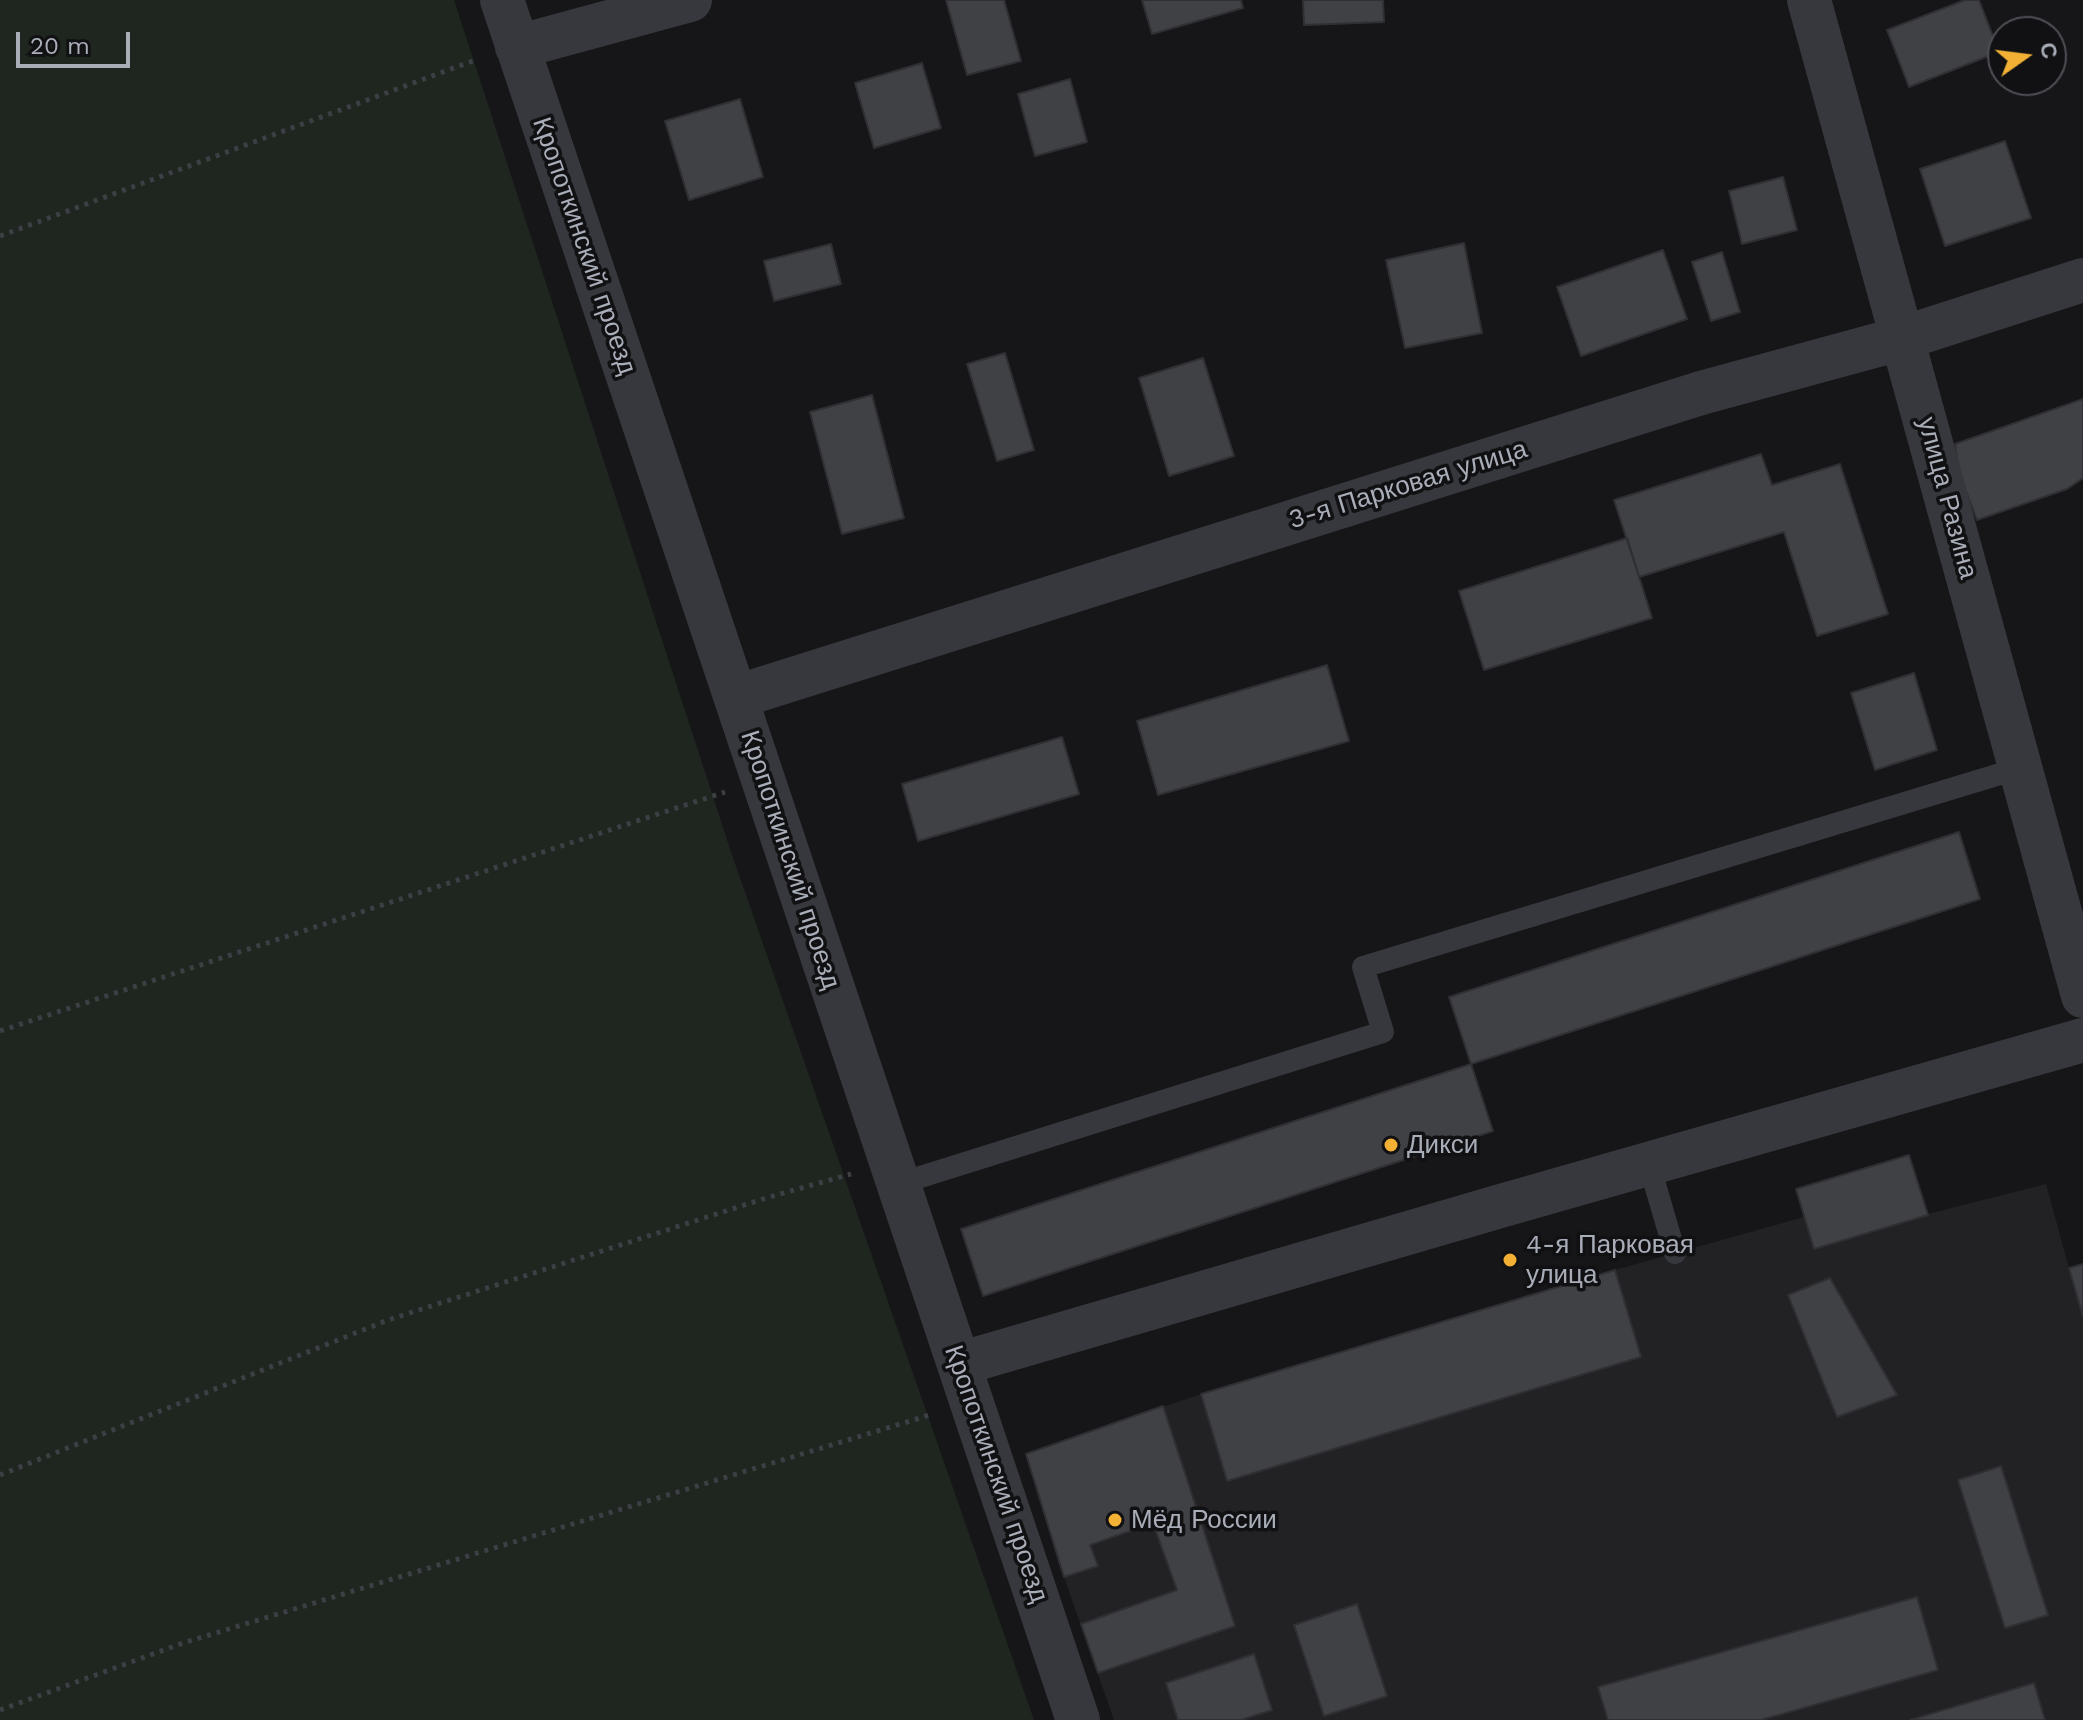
<!DOCTYPE html>
<meta charset="utf-8">
<style>
body{margin:0}
#map{position:relative;width:2083px;height:1720px;overflow:hidden;background:#161618;font-family:"Work Sans",sans-serif}
canvas{display:block}
.north{position:absolute;left:1987px;top:16px;width:80px;height:80px;box-sizing:border-box;background:#111113;border:2px solid #4d4f55;border-radius:50%;rotate:76deg;font-size:22px;font-weight:700;line-height:32px;text-align:center;color:#a8adb8}
.north::after{content:'';display:block;margin:auto;width:28px;height:36px;background:#f2b134;clip-path:polygon(50% 0,100% 100%,50% 72%,0 100%)}
.scale{position:absolute;left:16px;top:32px;width:114px;height:36px;box-sizing:border-box;border:4px solid #a8adb8;border-top:0;padding-left:10px;font-size:24px;line-height:28px;white-space:nowrap;color:#a8adb8;-webkit-text-stroke:6px #111113;paint-order:stroke}
</style>
<div id="map">
<canvas width="2083" height="1720"></canvas>
<div class="north">С</div>
<div class="scale">20 m</div>
</div>
<script>
const g = document.querySelector('canvas').getContext('2d');
g.lineJoin = 'round';
function paint(path, color) { g.fillStyle = color; g.fill(path, 'evenodd'); }
const shape = rows => new Path2D(rows.map(r => 'M' + r).join(''));
function stroke(path, color, width, dash) { g.strokeStyle = color; g.lineWidth = width; g.lineCap = dash ? 'butt' : 'round'; g.setLineDash(dash || []); g.stroke(path); }
function drawText(font, color, halo, rows, align = 'center') {
  g.font = font + ' "Work Sans",sans-serif'; g.lineWidth = 7; g.setLineDash([]); g.textBaseline = 'middle'; g.strokeStyle = halo; g.fillStyle = color; for (const [text, x, y, turn = 0] of rows) {
    g.save(); g.translate(x, y); g.rotate((+turn || 0) * Math.PI / 180); g.textAlign = isNaN(turn) ? turn : align; if (halo) g.strokeText(text, 0, 0); g.fillText(text, 0, 0); g.restore();
  }
}
paint(shape([
 [1909,1155,1928,1214,2046,1184,2069,1268,2083,1264,2083,1720,1114,1720,1064,1577,1026,1454,1201,1394,1615,1270,1804,1217,1796,1189]
]), '#222225');
paint(shape([
 [0,0,454,0,731,852,1034,1720,0,1720]
]), '#1e261f');
const building = shape([
 [946,0,1004,0,1021,61,967,75,946,0],
 [1142,0,1241,0,1243,8,1152,34,1142,0],
 [1303,0,1383,0,1384,22,1304,25,1303,0],
 [1965,0,1979,0,1999,52,1909,87,1887,30,1965,0],
 [922,63,941,128,874,148,855,83,922,63],
 [1070,79,1087,142,1035,156,1018,94,1070,79],
 [740,99,763,177,689,200,665,121,740,99],
 [2005,141,2031,218,1945,246,1920,169,2005,141],
 [1783,177,1797,230,1742,244,1729,191,1783,177],
 [1464,243,1482,333,1405,348,1386,260,1464,243],
 [831,244,841,284,774,301,764,261,831,244],
 [1663,250,1687,319,1581,356,1557,287,1663,250],
 [1722,252,1740,312,1711,321,1692,262,1722,252],
 [1005,353,1034,450,997,461,967,364,1005,353],
 [1203,358,1234,456,1169,476,1139,378,1203,358],
 [872,395,904,518,842,534,810,412,872,395],
 [2083,399,2083,478,2067,489,1977,520,1959,473,1955,444,2083,399],
 [1761,454,1772,485,1840,464,1888,614,1817,636,1784,532,1639,577,1614,500,1761,454],
 [1627,538,1652,618,1484,670,1459,591,1627,538],
 [1327,665,1349,741,1158,795,1137,721,1327,665],
 [1914,673,1937,750,1875,770,1851,693,1914,673],
 [1062,737,1079,794,918,841,902,784,1062,737],
 [1959,832,1980,899,1471,1064,1449,997,1959,832],
 [1471,1064,1493,1131,983,1296,961,1229,1471,1064],
 [1909,1155,1928,1215,1814,1249,1796,1189,1909,1155],
 [2083,1264,2083,1317,2069,1268,2083,1264],
 [1615,1270,1641,1357,1227,1481,1201,1394,1615,1270],
 [1830,1278,1897,1395,1837,1417,1788,1295,1830,1278],
 [1163,1406,1235,1626,1098,1673,1081,1624,1177,1590,1153,1523,1090,1545,1098,1566,1064,1577,1026,1454,1163,1406],
 [2001,1466,2048,1615,2005,1628,1958,1480,2001,1466],
 [1917,1597,1938,1670,1761,1720,1608,1720,1598,1687,1917,1597],
 [1357,1604,1387,1696,1324,1716,1294,1625,1357,1604],
 [1254,1654,1272,1710,1241,1720,1178,1720,1166,1683,1254,1654],
 [2034,1683,2045,1720,1910,1720,2034,1683]
]);
paint(building, '#404145');
stroke(building, '#303034', 2);
stroke(shape([
 [0,236,478,59],
 [0,1031,725,792],
 [0,1475,388,1320,766,1198,851,1174],
 [0,1710,183,1643,933,1414]
]), '#3d3f44', 5, [4, 6]);
stroke(shape([
 [1649,1164,1675,1253],
 [898,1184,1383,1032,1363,967,2020,768]
]), '#37383d', 22);
stroke(shape([
 [502,0,1078,1720],
 [1809,0,2083,996],
 [517,47,690,0],
 [736,697,1701,393,1903,338,2083,280],
 [959,1364,1504,1205,2083,1040]
]), '#37383d', 44);
for (const [x, y, r, color] of [
 [1391,1145,8,"#f2b134"],
 [1510,1260,8,"#f2b134"],
 [1115,1520,8,"#f2b134"]
]) { const dot = new Path2D(); dot.arc(x, y, r, 0, 2 * Math.PI); g.fillStyle = color; g.fill(dot); stroke(dot, '#111113', 3); }
drawText('26px', '#a8adb8', '#111113', [
 ["Кропоткинский проезд",584,246,71],
 ["3-я Парковая улица",1408,485,-17],
 ["улица Разина",1947,498,75],
 ["Кропоткинский проезд",790,860,72],
 ["Кропоткинский проезд",996,1474,71]
]);
drawText('26px', '#a8adb8', '#111113', [
 ["Дикси",1407,1145],
 ["4-я Парковая",1526,1245],
 ["улица",1526,1275],
 ["Мёд России",1131,1520]
], 'left');
</script>
